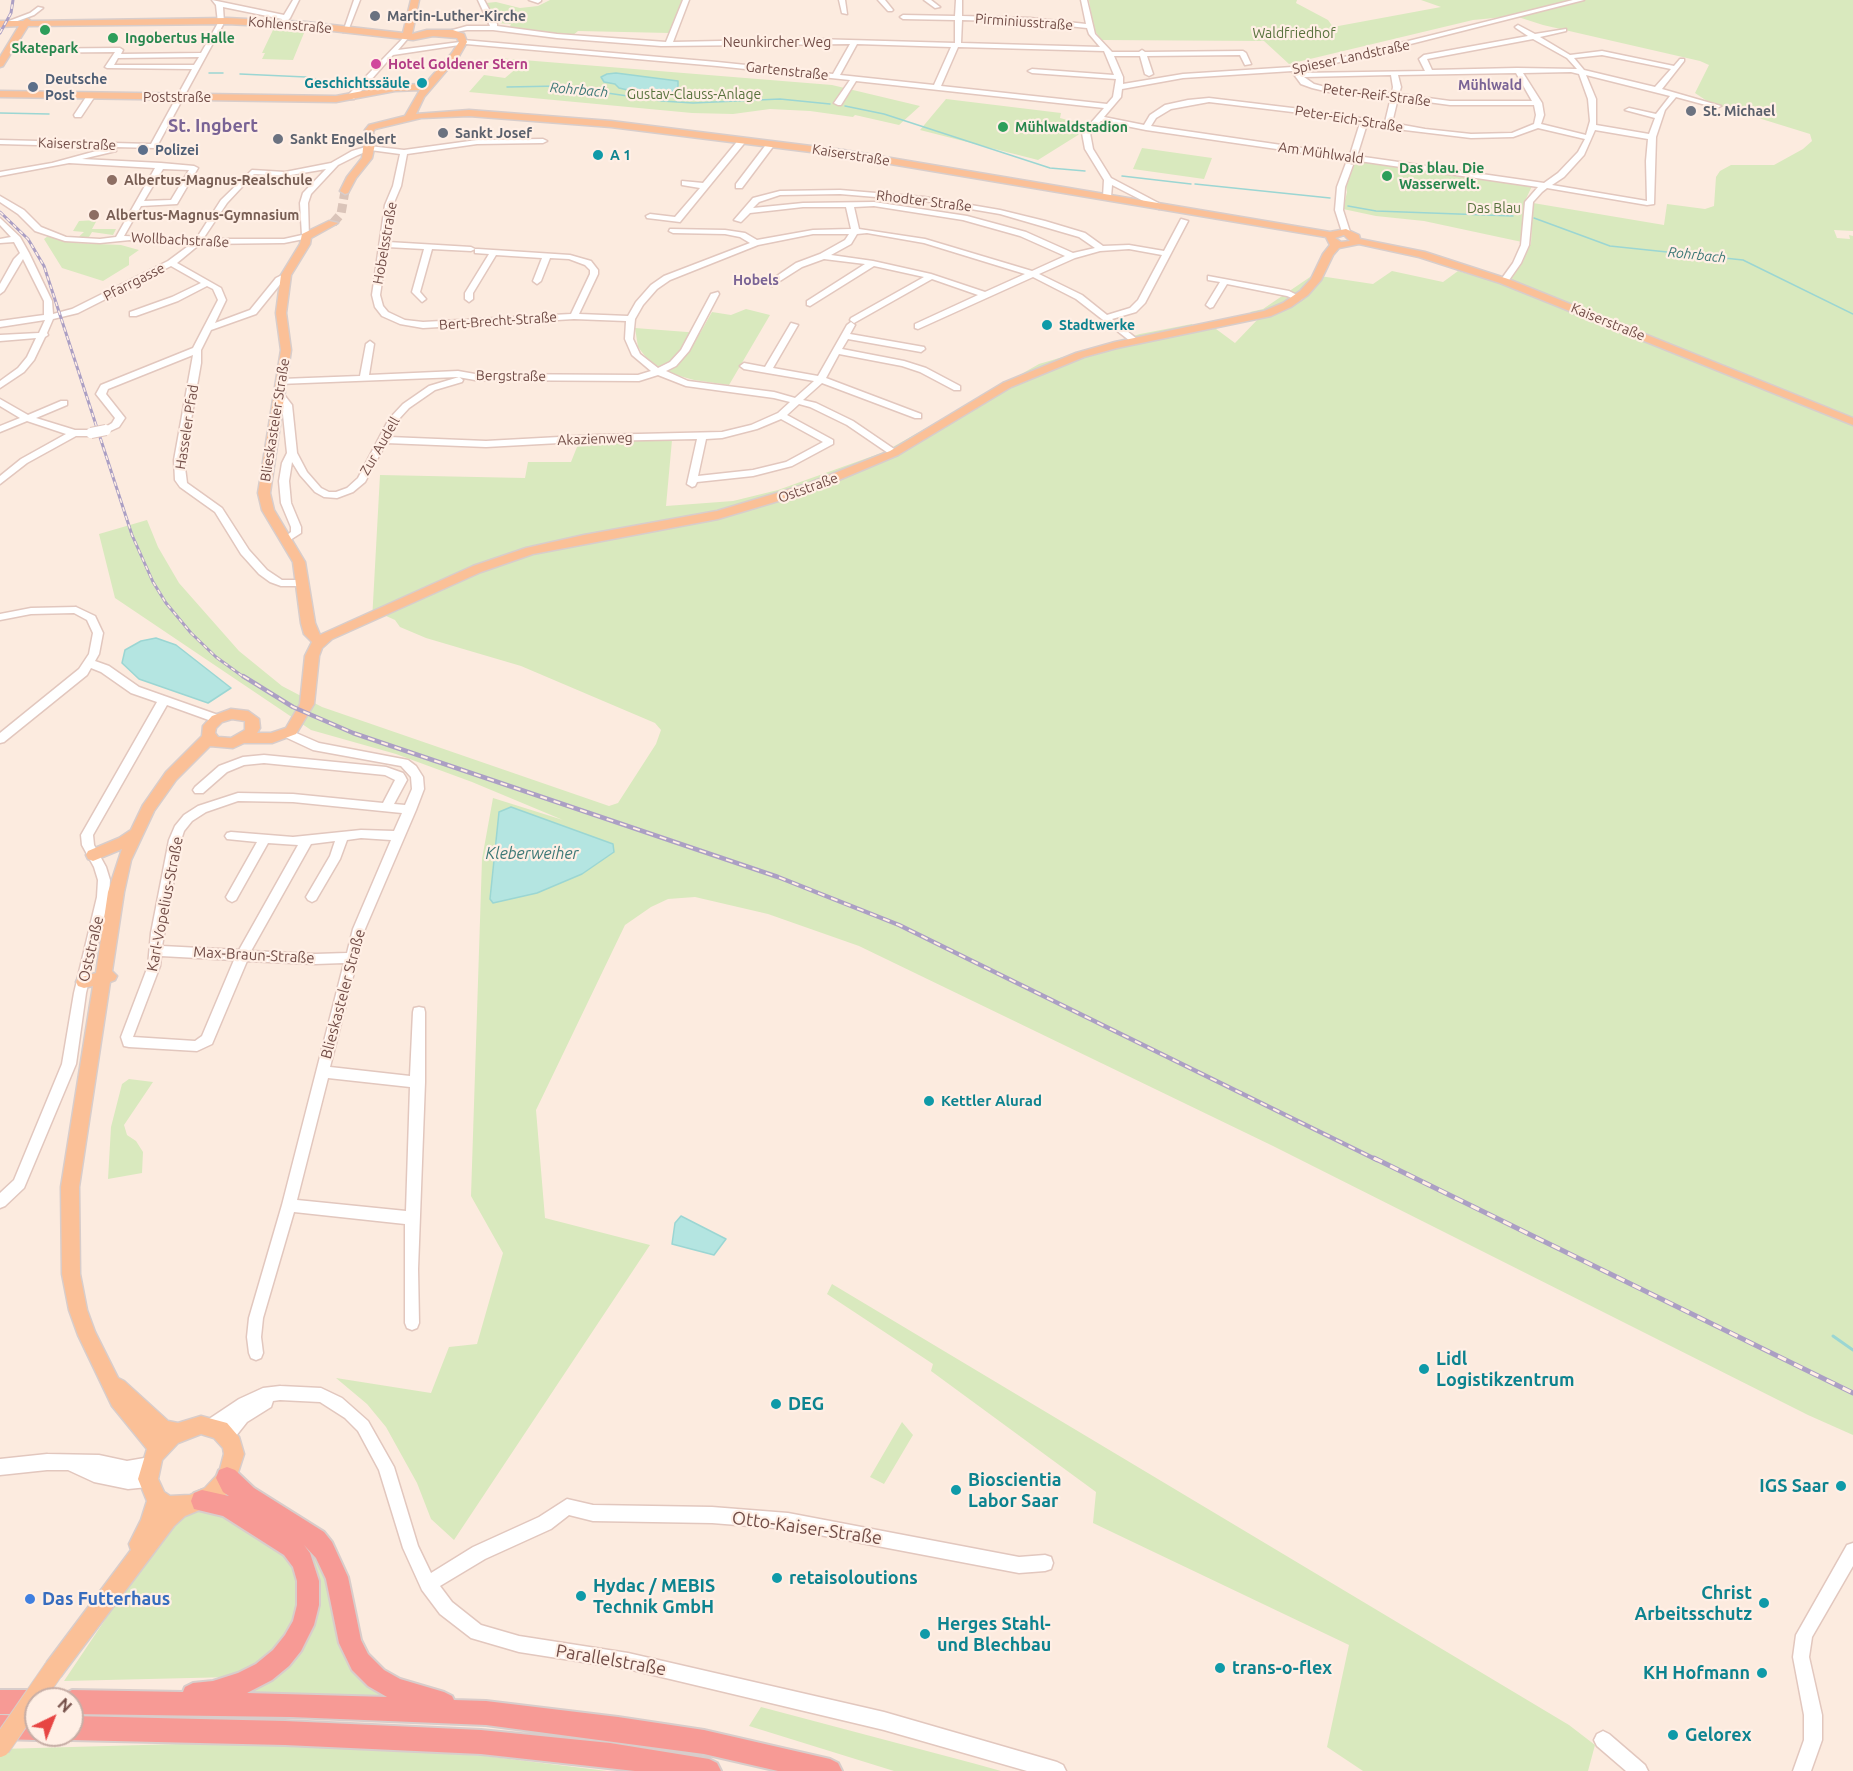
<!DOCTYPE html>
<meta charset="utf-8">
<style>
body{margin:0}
#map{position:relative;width:1853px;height:1771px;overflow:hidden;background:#fcebdf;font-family:Ubuntu,sans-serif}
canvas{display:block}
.north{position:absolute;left:24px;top:1687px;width:60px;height:60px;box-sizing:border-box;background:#ffefe5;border:2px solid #c7aea6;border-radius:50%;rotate:43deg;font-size:16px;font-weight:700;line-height:24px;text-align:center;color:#724d47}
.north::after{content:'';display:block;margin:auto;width:21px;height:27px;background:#e74543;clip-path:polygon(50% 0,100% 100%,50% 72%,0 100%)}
</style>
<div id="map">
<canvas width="1853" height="1771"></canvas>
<div class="north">N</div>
</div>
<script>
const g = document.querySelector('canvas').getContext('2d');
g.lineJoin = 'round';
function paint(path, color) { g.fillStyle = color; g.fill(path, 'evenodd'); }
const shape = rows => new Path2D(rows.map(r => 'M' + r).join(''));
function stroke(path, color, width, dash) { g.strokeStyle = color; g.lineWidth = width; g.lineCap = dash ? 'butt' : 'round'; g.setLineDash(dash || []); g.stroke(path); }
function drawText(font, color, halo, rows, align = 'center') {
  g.font = font + ' Ubuntu,sans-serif'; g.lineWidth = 4.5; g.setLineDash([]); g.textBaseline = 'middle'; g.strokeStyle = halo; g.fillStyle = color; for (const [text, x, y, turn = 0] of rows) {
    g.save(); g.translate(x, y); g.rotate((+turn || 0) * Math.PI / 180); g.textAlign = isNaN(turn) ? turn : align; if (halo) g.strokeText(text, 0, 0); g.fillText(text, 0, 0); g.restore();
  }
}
paint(shape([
 [550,0,684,0,670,33,578,31,572,36,509,29,511,24,497,23,488,11,486,3,496,2,520,8,538,6],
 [1089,0,1297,0,1296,3,1328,20,1333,27,1441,7,1421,0,1853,0,1853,231,1834,230,1837,238,1850,239,1849,235,1853,236,1853,1435,1808,1415,1273,1146,859,946,768,914,695,897,668,899,651,907,625,925,536,1110,545,1218,650,1245,454,1540,431,1519,417,1483,386,1427,367,1404,336,1378,431,1393,449,1347,477,1344,503,1253,471,1196,482,859,493,798,563,820,472,782,396,754,311,730,115,598,99,534,147,520,158,547,179,583,239,651,282,686,322,707,609,806,618,803,656,744,661,730,655,723,521,666,426,638,400,627,395,620,384,615,372,621,380,475,525,478,528,462,571,462,579,442,672,440,666,506,733,501,778,490,884,452,1039,364,1140,334,1192,324,1195,329,1212,326,1235,343,1259,318,1250,312,1263,309,1313,275,1373,284,1392,271,1443,282,1458,271,1503,284,1523,261,1531,243,1533,203,1664,225,1667,204,1705,209,1714,206,1716,177,1720,171,1731,165,1774,165,1803,149,1812,141,1810,134,1710,103,1695,93,1709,65,1700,61,1543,25,1515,16,1473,20,1289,64,1264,41,1101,40,1093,28],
 [273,30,304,33,293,60,262,59,265,53,262,53],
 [498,58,832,85,920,106,899,125,855,115,853,117,810,111,770,109,733,114,692,113,469,92,484,75,505,78,518,67,497,65,499,62,494,62],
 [946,99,1061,113,1060,118,1086,125,1078,135,1038,160,920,130],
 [1142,148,1212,158,1204,179,1133,169],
 [1356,161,1532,186,1525,201,1522,242,1424,221,1376,216,1343,209,1347,192,1346,186],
 [97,220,92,229,116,229,113,235,92,232,89,237,81,237,76,243,121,245,139,250,129,257,129,265,103,281,62,268,44,239,48,236,73,242,84,232,73,231,79,221],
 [746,309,770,315,729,385,694,380,669,373,648,360,638,347,635,328,700,333,712,312,731,315],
 [129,1079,153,1082,124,1125,127,1135,136,1141,143,1152,142,1173,108,1179,111,1127,122,1084],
 [832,1284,1569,1725,1595,1745,1588,1771,1363,1771,1327,1747,1349,1645,1093,1523,1096,1492,931,1371,933,1364,827,1294],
 [902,1422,913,1435,884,1484,870,1477],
 [205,1508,225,1511,290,1555,298,1569,299,1613,284,1638,270,1656,251,1669,233,1677,64,1681,125,1590,183,1514],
 [288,1530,320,1555,384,1693,381,1701,247,1693,251,1686,307,1631],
 [761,1707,976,1764,1001,1771,894,1771,749,1726],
 [251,1742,485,1756,607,1771,0,1771,0,1749]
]), '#d9e9be');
const water = shape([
 [616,73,678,81,678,88,668,94,645,94,619,88,615,84,604,82,601,77,607,74,616,73],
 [156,638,176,645,231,688,208,703,139,679,122,663,125,650,141,641,156,638],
 [511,807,613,844,614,852,582,874,537,893,493,903,490,899,499,812,511,807],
 [681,1216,726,1239,714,1255,672,1244,675,1223,681,1216]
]);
paint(water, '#b4e5e1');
stroke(water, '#9bd6d3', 1.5);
stroke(shape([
 [209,73,223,73],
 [240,74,306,77,356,86],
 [507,87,559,86,662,101,693,103,780,99,830,104],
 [845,106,884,114,1050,168,1085,171],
 [0,113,49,114],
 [1122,176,1191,184],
 [1195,184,1330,198],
 [1348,206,1376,211,1513,216],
 [1534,218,1610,246,1743,260,1853,314]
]), '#9bd6d3', 1.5);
stroke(shape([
 [1833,1336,1853,1350]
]), '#9bd6d3', 3);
stroke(shape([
 [333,223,341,214,345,191]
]), '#dac4b9', 9, [9, 4.5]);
const minor = shape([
 [212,0,284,15,293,0,299,0,290,18,283,26,280,24,282,19,223,7,224,23,156,148,115,147,116,151,82,159,161,163,194,166,198,168,177,204,141,206,124,236,196,239,221,200,252,170,285,172,331,163,352,151,369,146,404,150,477,140,543,139,547,141,543,143,477,144,407,154,401,186,393,205,388,242,471,247,475,249,471,251,432,249,420,292,426,299,422,302,412,292,424,249,387,247,380,295,383,306,388,312,405,320,423,322,571,314,590,274,590,270,585,265,569,259,550,258,541,281,537,284,533,281,542,258,496,255,473,293,473,299,469,302,465,299,465,293,489,254,475,253,475,249,478,249,570,255,591,261,598,270,598,274,579,314,628,316,636,302,651,285,664,276,750,243,740,237,725,234,673,233,669,231,670,229,725,230,745,233,757,240,813,230,851,229,846,207,803,207,750,213,741,222,734,220,753,198,780,191,840,190,924,197,1000,210,1045,221,1085,233,1103,246,1129,245,1164,251,1181,219,1188,221,1145,303,1136,312,1112,319,1137,339,1138,341,1134,344,1076,299,1033,277,918,329,915,328,915,324,978,295,932,279,854,323,850,320,851,318,924,277,874,266,810,306,807,305,807,301,865,264,824,259,802,267,772,286,765,284,796,263,820,254,845,240,849,234,813,234,758,245,670,280,657,289,643,305,635,319,633,339,640,354,658,368,670,362,681,350,711,294,718,292,719,294,689,351,676,366,666,371,688,381,774,392,795,398,814,381,744,369,740,366,744,363,765,367,791,323,798,325,773,368,818,376,847,325,851,322,855,325,850,334,924,347,925,349,921,352,848,339,842,349,904,361,926,368,960,386,960,390,954,390,920,372,902,366,839,354,826,378,921,414,921,418,915,418,822,383,803,400,816,403,853,421,897,451,897,455,891,455,847,425,810,407,799,404,787,415,833,440,833,444,792,466,753,476,697,482,695,486,692,487,687,484,697,439,596,441,486,447,386,443,365,482,353,492,337,498,324,497,315,492,300,475,292,462,289,481,291,503,301,527,301,533,287,542,282,539,291,532,291,527,281,503,279,481,282,463,287,453,282,405,274,394,276,392,282,392,292,405,297,453,307,472,321,488,329,492,336,492,347,488,358,478,389,419,403,404,429,386,459,377,463,380,462,382,435,390,409,408,398,420,389,437,486,441,596,435,722,432,751,425,778,413,790,402,774,398,686,386,658,375,639,381,475,380,458,377,279,384,278,382,282,379,360,376,366,344,370,341,374,344,369,375,458,371,475,374,638,375,651,371,632,355,625,339,626,321,574,319,423,328,400,324,382,316,375,307,372,295,385,205,393,186,400,154,370,150,358,155,338,165,311,194,308,203,309,238,284,243,200,244,177,263,221,288,226,300,215,323,250,310,276,278,286,273,290,275,282,282,256,314,211,330,201,350,201,363,184,460,187,483,222,508,249,550,267,570,282,580,302,580,307,583,302,586,281,586,270,582,259,574,241,554,215,512,180,487,175,480,174,460,193,355,108,389,106,394,125,418,119,427,106,433,101,430,112,423,115,418,96,394,101,385,193,348,218,300,213,289,207,286,178,301,136,316,130,316,130,312,172,297,201,283,171,266,78,313,53,319,47,333,48,335,45,337,34,360,24,372,0,388,0,381,18,368,27,357,36,338,0,341,0,335,39,333,45,320,0,327,0,321,44,315,44,301,23,259,4,291,0,294,0,284,14,259,20,253,14,242,0,243,0,239,11,237,0,225,0,218,20,237,29,253,52,301,53,314,72,309,168,261,191,244,130,240,100,243,65,241,35,231,18,214,0,202,0,196,24,210,41,227,66,237,100,239,116,237,155,168,69,163,0,176,0,172,52,163,111,147,0,144,0,140,151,144,192,69,107,68,105,67,115,52,8,53,5,51,8,49,120,48,123,50,121,54,201,53,218,23,216,5,212,0],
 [199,57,194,65,114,65,118,58,199,57],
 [163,169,189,170,171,200,144,201,163,169],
 [326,169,303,193,300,203,302,235,284,239,203,239,227,203,254,174,285,176,326,169],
 [840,194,924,201,1000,214,1079,237,1095,248,1073,253,1026,232,967,216,874,202,803,203,753,208,759,202,780,195,840,194],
 [874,206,963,220,1020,236,1065,256,1032,271,925,239,859,229,854,207,874,206],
 [867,233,924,243,1025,274,985,292,931,274,873,261,831,255,851,244,857,234,867,233],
 [1129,249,1162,255,1138,300,1130,308,1107,315,1082,295,1039,274,1075,258,1100,251,1129,249],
 [781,419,823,442,786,462,753,470,698,476,706,439,722,438,757,429,781,419],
 [354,0,360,0,348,31,343,32,354,0],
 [478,0,484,0,497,24,497,26,557,34,666,42,683,0,689,0,673,42,814,39,955,43,955,20,903,19,900,17,903,15,955,16,956,0,962,0,962,16,1030,18,1086,24,1081,0,1087,0,1095,34,1112,52,1139,52,1142,50,1145,52,1243,51,1246,53,1251,64,1245,65,1240,55,1147,56,1153,74,1149,76,1145,74,1140,56,1114,56,1123,77,1123,84,1183,74,1308,66,1573,0,1584,0,1308,70,1183,78,1122,89,1121,97,1104,117,1144,125,1150,115,1165,105,1188,100,1209,98,1309,110,1385,122,1391,97,1333,93,1312,88,1301,84,1293,73,1297,71,1301,73,1425,71,1419,59,1424,55,1528,36,1516,28,1515,27,1518,25,1535,34,1566,29,1566,31,1540,37,1570,55,1602,51,1674,66,1680,59,1684,59,1684,61,1662,89,1721,106,1717,108,1676,97,1665,110,1656,137,1654,204,1647,205,1547,188,1542,192,1533,202,1529,245,1521,263,1507,283,1504,284,1500,281,1513,263,1521,245,1525,202,1538,187,1146,130,1101,121,1090,133,1093,149,1111,178,1166,207,1159,209,1112,185,1111,197,1107,199,1103,197,1104,180,1085,149,1082,133,1104,108,856,81,841,105,838,105,834,103,850,80,717,66,466,44,393,55,354,99,348,99,348,95,407,34,410,36,398,50,460,42,463,40,717,62,833,74,850,44,661,46,557,38,493,30,467,30,449,33,449,31,467,26,490,26,478,0],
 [962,20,1030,22,1087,28,1089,34,1100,47,961,43,962,20],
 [1533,39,1567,58,1577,69,1517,68,1432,70,1427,59,1533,39],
 [857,44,951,47,934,85,840,75,857,44],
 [958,47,1104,51,1114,75,1032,69,1028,71,1032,73,1116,79,1113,97,1107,104,941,86,958,47],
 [1602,55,1671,69,1655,87,1584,70,1574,58,1602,55],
 [1571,72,1579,74,1588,99,1590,121,1586,135,1541,124,1544,115,1542,103,1523,73,1571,72],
 [1516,73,1532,101,1450,101,1399,94,1401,87,1398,75,1516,73],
 [1391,75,1393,87,1392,93,1333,89,1314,84,1304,77,1391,75],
 [1586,75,1670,96,1656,114,1629,108,1625,110,1655,118,1649,134,1596,125,1596,99,1586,75],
 [1398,98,1450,105,1534,105,1536,115,1534,124,1512,133,1471,134,1425,129,1392,123,1398,98],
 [1209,102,1309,114,1360,123,1350,155,1151,126,1156,118,1171,109,1209,102],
 [1367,124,1388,128,1471,138,1513,137,1538,128,1585,139,1578,152,1558,173,1544,183,1357,156,1367,124],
 [1595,130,1648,139,1646,161,1647,201,1552,185,1564,177,1584,155,1595,130],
 [529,0,541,0,541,1,538,3,529,0],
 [839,0,845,0,847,14,842,13,839,0],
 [878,0,885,0,893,10,892,11,888,11,878,0],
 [924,0,931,0,940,7,935,8,924,0],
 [38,7,43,8,34,15,12,23,9,21,30,13,38,7],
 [88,94,95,96,81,117,75,117,74,115,88,94],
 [740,138,747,140,680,222,647,218,646,216,650,214,675,217,700,188,682,185,682,181,703,183,740,138],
 [768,142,775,144,742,188,736,188,736,184,768,142],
 [1346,163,1353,165,1345,187,1343,210,1350,232,1346,234,1342,232,1335,210,1337,187,1346,163],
 [1208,276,1289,291,1303,298,1299,301,1287,296,1227,284,1213,307,1210,308,1206,305,1220,282,1208,280,1208,276],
 [0,399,28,415,61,401,67,401,67,405,36,418,75,430,91,430,96,433,91,436,76,436,27,463,0,484,0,476,21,459,66,434,27,421,0,432,0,426,20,418,0,406,0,399],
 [76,607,95,616,103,633,99,654,95,661,109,666,139,687,221,716,222,719,217,723,167,705,93,835,94,845,106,867,110,880,109,897,86,993,76,1064,24,1188,5,1206,0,1208,0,1193,14,1180,62,1064,74,993,97,897,98,880,94,867,82,845,81,835,157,702,131,693,101,672,91,668,87,675,4,742,0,743,0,733,79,669,89,654,93,633,87,620,74,613,31,614,0,620,0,614,31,608,76,607],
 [287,729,319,743,408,760,416,766,423,777,424,789,416,810,365,929,330,1067,410,1076,413,1012,414,1008,419,1007,424,1008,425,1012,425,1082,418,1269,419,1323,417,1328,412,1330,407,1328,405,1323,405,1224,294,1212,263,1318,261,1337,263,1353,261,1358,256,1360,251,1358,249,1353,247,1337,249,1318,282,1205,344,963,315,964,247,961,212,1044,197,1051,129,1047,124,1046,121,1037,148,966,151,933,169,840,175,826,184,815,198,806,238,793,293,794,383,803,395,780,385,775,264,763,244,765,227,772,203,793,195,793,193,790,195,787,219,766,243,757,264,755,386,767,403,773,405,776,407,780,394,804,405,805,412,789,411,777,401,766,313,750,283,736,281,733,287,729],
 [238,801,293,802,402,813,394,831,361,830,293,837,231,832,227,833,225,836,227,839,257,842,226,897,228,900,232,902,236,900,268,843,298,845,239,950,162,946,181,840,184,831,192,821,206,812,238,801],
 [361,838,391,840,353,929,347,953,315,954,251,951,311,844,335,841,330,856,306,897,308,900,312,902,316,900,340,859,347,840,361,838],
 [161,956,234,960,202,1036,195,1041,133,1037,160,966,161,956],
 [328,1078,410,1087,406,1211,297,1200,328,1078],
 [280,1386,321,1388,342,1398,368,1421,394,1467,418,1546,431,1573,473,1547,539,1517,567,1499,593,1505,712,1507,788,1513,1019,1557,1045,1555,1051,1557,1053,1563,1051,1569,1045,1571,1019,1573,788,1529,712,1523,593,1521,569,1515,551,1529,485,1559,440,1586,452,1602,481,1625,519,1636,628,1653,884,1712,1057,1762,1063,1765,1066,1771,1027,1771,884,1730,628,1669,519,1652,471,1638,440,1614,422,1590,403,1548,379,1470,358,1431,345,1418,320,1402,280,1400,273,1401,271,1407,247,1422,232,1441,227,1443,222,1441,219,1436,227,1424,211,1433,206,1431,203,1426,206,1421,239,1399,263,1388,280,1386],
 [47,1454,99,1455,127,1461,150,1457,155,1460,158,1465,155,1470,151,1472,154,1474,156,1479,154,1484,148,1487,128,1489,94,1482,68,1470,47,1470,0,1475,0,1459,47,1454],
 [1853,1543,1853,1566,1812,1637,1809,1657,1822,1715,1822,1740,1811,1771,1793,1771,1804,1740,1804,1715,1793,1657,1796,1635,1847,1545,1853,1543],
 [1603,1731,1609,1734,1645,1765,1648,1771,1626,1771,1597,1746,1594,1740,1597,1734,1603,1731]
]);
const major = shape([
 [411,0,419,0,412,34,427,30,453,30,464,34,467,42,459,56,424,97,416,114,469,110,611,121,843,150,1330,232,1346,229,1359,235,1360,239,1425,252,1508,279,1853,418,1853,425,1500,283,1419,257,1359,244,1339,248,1333,255,1321,280,1308,295,1291,307,1271,316,1117,348,1084,357,1011,387,898,455,815,490,718,519,533,554,481,572,332,639,322,648,319,656,314,704,296,734,272,743,244,743,233,748,210,746,176,780,154,811,131,860,124,892,112,971,117,976,115,980,110,982,79,1187,80,1274,87,1310,95,1332,118,1378,124,1381,168,1421,178,1423,201,1416,227,1423,239,1437,244,1454,234,1485,219,1502,185,1516,174,1526,61,1676,54,1679,47,1676,44,1669,47,1662,131,1550,129,1544,141,1520,147,1501,138,1479,147,1449,112,1406,78,1335,69,1310,62,1274,61,1187,93,986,84,988,78,986,76,982,78,978,96,973,108,892,122,849,93,861,88,859,86,855,88,851,119,838,131,830,143,805,166,772,202,736,203,726,212,716,231,709,248,711,259,719,260,728,257,733,271,733,286,728,300,704,305,656,312,642,304,634,301,623,293,562,262,510,258,493,281,350,276,313,281,275,300,244,302,234,329,221,338,223,311,238,310,244,291,275,286,313,291,350,270,493,274,510,305,562,315,623,320,635,473,566,526,548,584,535,717,511,807,484,890,451,1003,383,1076,353,1115,342,1264,311,1283,303,1300,291,1311,279,1323,254,1330,245,1326,237,843,156,611,127,469,116,421,118,375,129,373,132,375,144,372,158,356,178,348,193,345,194,340,191,347,177,362,158,365,130,369,125,405,116,420,90,395,91,336,102,0,97,0,91,336,96,395,85,425,84,452,53,459,42,457,38,433,36,413,40,306,28,227,24,28,26,3,66,0,67,0,57,19,26,0,27,0,21,23,21,27,18,31,21,227,18,306,22,403,33,411,0],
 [1344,235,1350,241,1341,242,1335,238,1344,235],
 [232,719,245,721,245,730,231,738,218,737,215,733,216,728,222,722,232,719],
 [201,1434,214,1438,223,1448,224,1454,219,1473,205,1488,190,1495,170,1496,164,1492,158,1479,162,1460,178,1443,201,1434]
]);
const highway = shape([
 [227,1467,235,1470,254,1488,324,1532,332,1542,348,1577,361,1640,368,1654,384,1670,400,1679,444,1692,452,1696,454,1700,486,1701,618,1717,704,1730,830,1759,838,1763,842,1771,778,1771,704,1754,486,1725,291,1717,72,1714,72,1699,62,1699,64,1694,72,1690,183,1692,185,1687,193,1683,213,1681,238,1673,256,1664,273,1650,285,1635,293,1621,297,1605,297,1581,293,1567,284,1555,223,1516,194,1509,191,1501,194,1493,202,1490,229,1496,223,1492,216,1478,219,1470,227,1467],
 [304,1545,316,1558,326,1579,339,1643,352,1670,368,1686,387,1697,247,1693,272,1680,289,1666,301,1651,314,1625,319,1605,319,1581,310,1553,304,1545],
 [0,1690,36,1690,44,1694,46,1699,36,1699,36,1714,0,1714,0,1690],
 [0,1715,36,1716,36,1735,44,1736,36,1740,0,1739,0,1715],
 [72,1716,285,1721,481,1730,610,1743,709,1759,717,1763,721,1771,635,1771,481,1754,285,1745,72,1740,63,1735,72,1735,72,1716]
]);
stroke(minor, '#e2c7be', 3);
stroke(major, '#d8cdcb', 3);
stroke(highway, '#d8cdcb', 4);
paint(minor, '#fff');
paint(major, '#fbc097');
paint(highway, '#f79a95');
const railFar2 = shape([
 [0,33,11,13,13,0],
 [0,212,28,239,44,266,132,535,153,582,166,603,191,633,216,657,245,678]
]);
const railFar1 = shape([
 [243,676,293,707,353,733,778,877,899,925,1377,1160]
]);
const rail = shape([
 [1374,1158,1853,1393]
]);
stroke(railFar2, '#ab9fc4', 3);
stroke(railFar1, '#ab9fc4', 4.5);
stroke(rail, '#ab9fc4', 5);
stroke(railFar2, '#ffefe5', 1.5, [4.5]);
stroke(railFar1, '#ffefe5', 2, [7]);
stroke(rail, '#ffefe5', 3, [9]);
const minorBridge = shape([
 [91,433,106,430]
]);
const majorBridge = shape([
 [0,1747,54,1669]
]);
stroke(minorBridge, '#e2c7be', 12, []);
stroke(majorBridge, '#d8cdcb', 22, []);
stroke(minorBridge, '#fff', 10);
stroke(majorBridge, '#fbc097', 20);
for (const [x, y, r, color] of [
 [375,16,6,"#6b7280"],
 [45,30,6,"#2e9e5b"],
 [113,38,6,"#2e9e5b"],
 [376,64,6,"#d1479c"],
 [422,83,6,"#0f9aa8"],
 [33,87,6,"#5c6f8a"],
 [1691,111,6,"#6b7280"],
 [1003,127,6,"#2e9e5b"],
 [443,133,6,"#6b7280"],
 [278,139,6,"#6b7280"],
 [143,150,6,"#5c6f8a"],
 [598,155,6,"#0f9aa8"],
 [1387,176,6,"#2e9e5b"],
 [112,180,6,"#8d6e63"],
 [94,215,6,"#8d6e63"],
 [1047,325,6,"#0f9aa8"],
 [929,1101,6,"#0f9aa8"],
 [1424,1369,6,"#0f9aa8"],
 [776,1404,6,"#0f9aa8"],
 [1841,1486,6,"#0f9aa8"],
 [956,1490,6,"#0f9aa8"],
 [777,1578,6,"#0f9aa8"],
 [581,1596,6,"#0f9aa8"],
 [30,1599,6,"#3f7fe0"],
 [1764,1603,6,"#0f9aa8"],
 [925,1634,6,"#0f9aa8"],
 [1220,1668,6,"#0f9aa8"],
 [1762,1673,6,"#0f9aa8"],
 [1673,1735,6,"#0f9aa8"]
]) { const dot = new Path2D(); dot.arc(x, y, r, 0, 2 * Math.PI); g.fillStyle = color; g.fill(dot); stroke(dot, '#ffefe5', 2); }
drawText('bold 14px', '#5b616d', '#ffefe5', [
 ["Martin-Luther-Kirche",387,16],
 ["St. Michael",1703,111],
 ["Sankt Josef",455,133],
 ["Sankt Engelbert",290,139]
], 'left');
drawText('14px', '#724d47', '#ffefe5', [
 ["Pirminiusstraße",1024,22,4],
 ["Kohlenstraße",290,25,5],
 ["Neunkircher Weg",777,42],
 ["Spieser Landstraße",1351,57,-12],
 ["Gartenstraße",787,71,6],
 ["Peter-Reif-Straße",1377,95,7],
 ["Poststraße",177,97],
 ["Peter-Eich-Straße",1349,119,9],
 ["Kaiserstraße",77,144,2],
 ["Am Mühlwald",1321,153,8],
 ["Kaiserstraße",851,155,9],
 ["Rhodter Straße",924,201,7],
 ["Wollbachstraße",180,240,3],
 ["Hobelsstraße",385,243,-80],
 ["Pfarrgasse",134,282,-27],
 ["Bert-Brecht-Straße",498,321,-4],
 ["Kaiserstraße",1608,322,22],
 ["Bergstraße",511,376,1],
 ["Blieskasteler Straße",275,420,-81],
 ["Hasseler Pfad",187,427,-81],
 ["Akazienweg",595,439,-2],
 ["Zur Audell",380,446,-60],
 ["Oststraße",808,488,-20]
]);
drawText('14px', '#58723d', '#ffefe5', [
 ["Waldfriedhof",1294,33],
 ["Gustav-Clauss-Anlage",694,94],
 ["Das Blau",1494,208]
]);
drawText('bold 14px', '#27864d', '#ffefe5', [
 ["Ingobertus Halle",125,38],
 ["Skatepark",45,48,"center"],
 ["Mühlwaldstadion",1015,127],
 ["Das blau. Die",1399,168],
 ["Wasserwelt.",1399,184]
], 'left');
drawText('bold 14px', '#b23c85', '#ffefe5', [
 ["Hotel Goldener Stern",388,64]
], 'left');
drawText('bold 14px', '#4e5e75', '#ffefe5', [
 ["Deutsche",45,79],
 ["Post",45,95],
 ["Polizei",155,150]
], 'left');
drawText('bold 14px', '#0d838f', '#ffefe5', [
 ["Geschichtssäule",410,83,"right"],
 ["A 1",610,155],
 ["Stadtwerke",1059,325]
], 'left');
drawText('bold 14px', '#796395', '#ffefe5', [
 ["Mühlwald",1490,85],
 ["Hobels",756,280]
]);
drawText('italic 14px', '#3c7876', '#ffefe5', [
 ["Rohrbach",579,90,5],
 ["Rohrbach",1697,255,6]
]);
drawText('bold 14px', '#785e54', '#ffefe5', [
 ["Albertus-Magnus-Realschule",124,180],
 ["Albertus-Magnus-Gymnasium",106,215]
], 'left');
drawText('15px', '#724d47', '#ffefe5', [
 ["Karl-Vopelius-Straße",165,904,-79],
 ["Oststraße",91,949,-77],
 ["Max-Braun-Straße",254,955,3],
 ["Blieskasteler Straße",343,994,-75]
]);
drawText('bold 15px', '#0d838f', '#ffefe5', [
 ["Kettler Alurad",941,1101]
], 'left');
drawText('italic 16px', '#3c7876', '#ffefe5', [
 ["Kleberweiher",532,854]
]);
drawText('bold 18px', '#796395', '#ffefe5', [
 ["St. Ingbert",213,126]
]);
drawText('bold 18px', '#0d838f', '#ffefe5', [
 ["Lidl",1436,1359],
 ["Logistikzentrum",1436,1380],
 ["DEG",788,1404],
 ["Bioscientia",968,1480],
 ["Labor Saar",968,1501],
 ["IGS Saar",1829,1486,"right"],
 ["retaisoloutions",789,1578],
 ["Hydac / MEBIS",593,1586],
 ["Technik GmbH",593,1607],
 ["Christ",1752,1593,"right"],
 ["Arbeitsschutz",1752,1614,"right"],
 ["Herges Stahl-",937,1624],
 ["und Blechbau",937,1645],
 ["trans-o-flex",1232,1668],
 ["KH Hofmann",1750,1673,"right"],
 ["Gelorex",1685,1735]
], 'left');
drawText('18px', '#724d47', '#ffefe5', [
 ["Otto-Kaiser-Straße",807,1528,8],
 ["Parallelstraße",611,1660,10]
]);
drawText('bold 18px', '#366cbe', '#ffefe5', [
 ["Das Futterhaus",42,1599]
], 'left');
</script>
